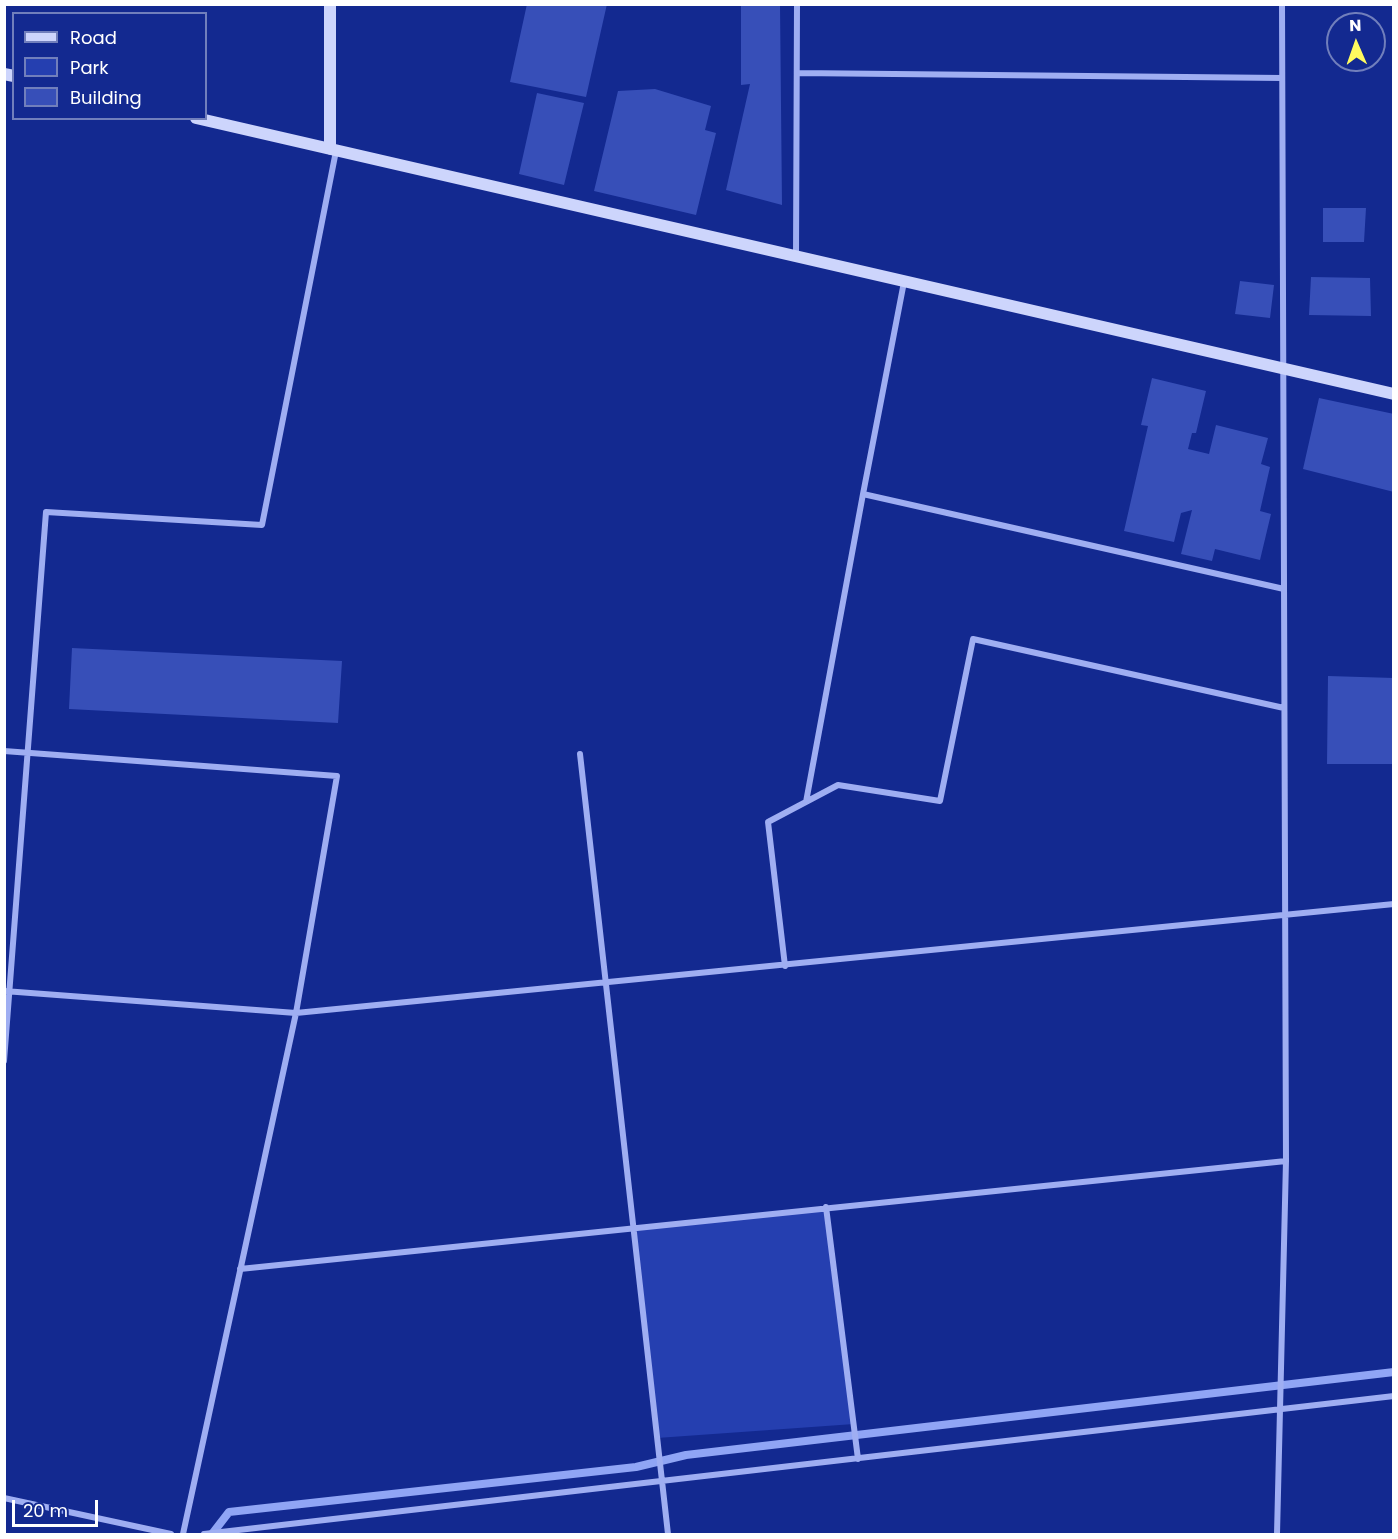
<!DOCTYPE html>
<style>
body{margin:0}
#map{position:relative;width:1398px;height:1539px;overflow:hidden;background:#132990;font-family:Poppins,sans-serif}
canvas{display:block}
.frame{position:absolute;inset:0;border:6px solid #fff;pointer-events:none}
.legend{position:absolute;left:12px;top:12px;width:195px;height:108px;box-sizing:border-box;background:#132990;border:2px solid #717fbc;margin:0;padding:8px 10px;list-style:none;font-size:18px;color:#fff}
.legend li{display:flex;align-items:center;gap:12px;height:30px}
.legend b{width:30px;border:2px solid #717fbc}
.north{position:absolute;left:1326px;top:12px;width:60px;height:60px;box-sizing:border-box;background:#132990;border:2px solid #717fbc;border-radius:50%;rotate:358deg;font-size:16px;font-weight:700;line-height:24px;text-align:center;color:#fff}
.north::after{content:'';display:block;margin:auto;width:21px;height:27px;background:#fffb5f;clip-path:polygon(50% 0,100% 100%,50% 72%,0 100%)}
.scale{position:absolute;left:12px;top:1500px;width:86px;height:27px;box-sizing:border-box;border:3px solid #fff;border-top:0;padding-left:8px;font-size:18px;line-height:21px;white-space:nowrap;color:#fff;-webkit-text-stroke:4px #132990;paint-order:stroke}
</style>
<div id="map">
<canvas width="1398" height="1539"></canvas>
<div class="frame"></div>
<ul class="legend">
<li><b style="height:8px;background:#cdd5fc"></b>Road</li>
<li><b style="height:16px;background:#253fb0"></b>Park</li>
<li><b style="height:16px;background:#374fb8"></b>Building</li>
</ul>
<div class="north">N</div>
<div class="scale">20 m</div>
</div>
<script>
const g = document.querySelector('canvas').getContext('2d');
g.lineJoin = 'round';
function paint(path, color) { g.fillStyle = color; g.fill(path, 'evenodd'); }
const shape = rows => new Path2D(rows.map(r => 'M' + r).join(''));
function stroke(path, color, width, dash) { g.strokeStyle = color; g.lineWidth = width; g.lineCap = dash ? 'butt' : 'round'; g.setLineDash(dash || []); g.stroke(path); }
paint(shape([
 [826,1207,854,1424,657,1438,633,1229]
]), '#253fb0');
stroke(shape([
 [212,1534,229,1512,636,1467,686,1455,1394,1372]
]), '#90a5f5', 8);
paint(shape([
 [527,4,607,4,586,97,510,82],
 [741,5,780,5,782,205,726,190,750,84,741,85],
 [655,89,711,106,705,130,716,133,696,215,594,191,618,91],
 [537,93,584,103,564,185,519,174],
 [1323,208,1366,208,1364,242,1323,242],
 [1311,277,1370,278,1371,316,1309,315],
 [1240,281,1274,285,1270,318,1235,314],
 [1152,378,1206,391,1196,433,1192,433,1188,449,1209,454,1216,425,1268,438,1261,464,1270,467,1260,511,1271,514,1260,560,1215,549,1212,561,1181,554,1192,510,1181,513,1174,542,1124,531,1148,426,1141,425],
 [1319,398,1394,414,1394,492,1303,469],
 [72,648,342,661,338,723,69,709],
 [1328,676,1394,678,1394,764,1327,764]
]), '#374fb8');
stroke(shape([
 [797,73,1282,78],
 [796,257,797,4],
 [863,494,904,282],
 [4,751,337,776,296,1013,183,1534],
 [580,754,668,1534],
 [806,802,863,494,1284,589],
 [785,966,768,822,838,785,940,801,973,639,1284,708],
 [4,991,296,1013,1394,904],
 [4,1061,46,512,262,525,336,151],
 [826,1207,858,1459],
 [240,1269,1286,1161],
 [4,1498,171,1534],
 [204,1534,1394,1396],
 [1277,1534,1286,1161,1282,4]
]), '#9faef2', 6);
stroke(shape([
 [4,74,14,76],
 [196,118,1394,394],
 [330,149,330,4]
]), '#cdd5fc', 12);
</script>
